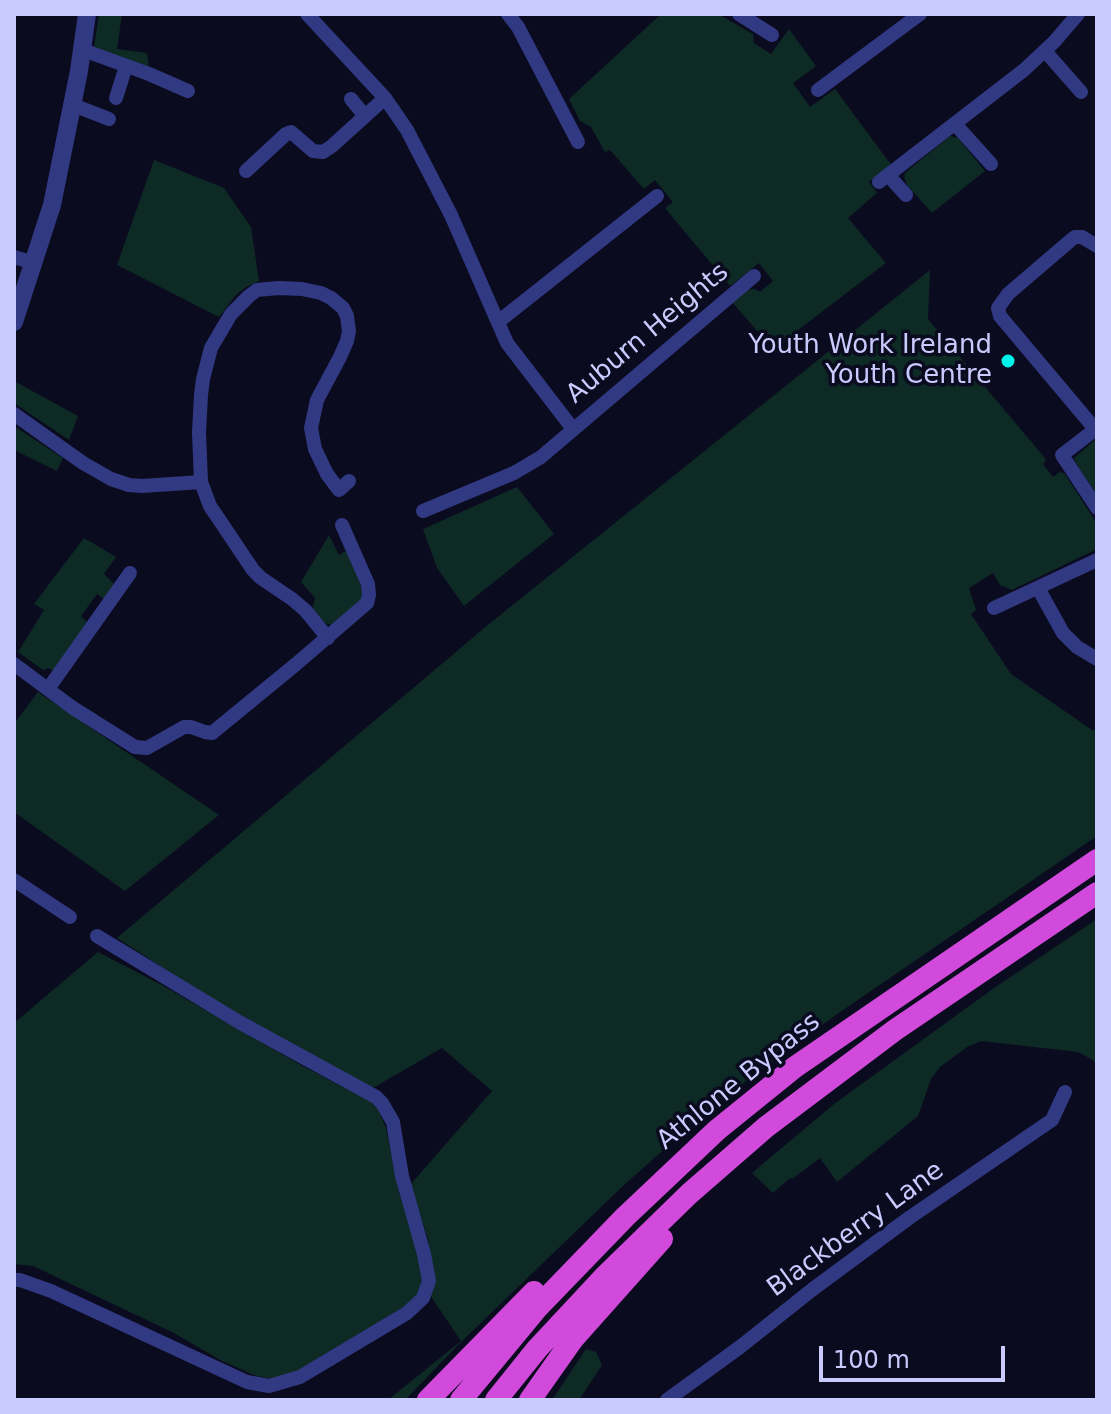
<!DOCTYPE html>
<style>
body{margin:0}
#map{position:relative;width:1111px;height:1414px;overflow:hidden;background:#0b0b20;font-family:"DejaVu Sans",sans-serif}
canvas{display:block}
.frame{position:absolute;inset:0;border:16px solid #c9cbff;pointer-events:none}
.scale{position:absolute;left:819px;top:1346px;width:186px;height:36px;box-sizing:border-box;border:4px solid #c9cbff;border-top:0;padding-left:10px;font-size:24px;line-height:28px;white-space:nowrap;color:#c9cbff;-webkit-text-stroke:6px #0b0b20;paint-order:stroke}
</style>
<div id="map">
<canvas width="1111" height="1414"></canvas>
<div class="frame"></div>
<div class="scale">100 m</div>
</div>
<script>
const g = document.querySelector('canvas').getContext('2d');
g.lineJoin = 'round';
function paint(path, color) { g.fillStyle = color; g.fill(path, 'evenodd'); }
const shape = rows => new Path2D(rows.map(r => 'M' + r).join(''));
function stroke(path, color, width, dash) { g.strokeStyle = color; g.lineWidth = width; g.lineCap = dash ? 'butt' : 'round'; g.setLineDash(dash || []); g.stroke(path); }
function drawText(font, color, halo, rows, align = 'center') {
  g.font = font + ' "DejaVu Sans",sans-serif'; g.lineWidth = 7; g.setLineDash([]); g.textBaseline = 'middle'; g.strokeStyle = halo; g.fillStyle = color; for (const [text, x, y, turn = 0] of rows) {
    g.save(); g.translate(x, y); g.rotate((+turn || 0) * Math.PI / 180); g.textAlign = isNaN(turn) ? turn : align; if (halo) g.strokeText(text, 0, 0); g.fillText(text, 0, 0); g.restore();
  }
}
paint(shape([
 [99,14,122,14,117,49,147,53,149,68,94,47],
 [661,14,718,14,753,34,754,43,771,54,789,29,816,66,793,83,810,107,835,89,892,166,869,182,877,193,848,218,886,263,773,349,732,302,747,290,755,289,760,292,773,281,759,263,730,286,665,208,673,202,655,180,644,189,610,150,605,152,591,127,580,121,569,99],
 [950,136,958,138,985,171,932,213,907,185,904,176,906,172],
 [154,160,224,188,251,227,259,281,246,287,235,296,219,317,117,265],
 [930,270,928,319,1044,457,1046,460,1043,464,1053,477,1060,472,1065,474,1097,524,1097,549,1012,590,1000,585,993,573,969,588,976,610,971,614,1011,674,1092,730,1097,730,1097,836,833,1017,714,1105,624,1185,462,1341,405,1400,388,1400,461,1341,430,1295,432,1268,428,1239,410,1185,492,1091,442,1048,371,1089,202,993,117,938,489,624],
 [14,381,78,416,69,440,14,403],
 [14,426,63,458,57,471,14,450],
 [1097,438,1097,495,1076,463,1074,458],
 [517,487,554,534,464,606,437,568,423,529],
 [329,535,339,555,349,549,363,593,361,602,331,625,325,623,312,610,315,598,301,582],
 [84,538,116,557,104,574,114,584,105,600,97,594,81,616,88,623,54,671,48,668,43,670,18,652,44,610,34,604],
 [38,692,219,815,125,891,14,812,14,724],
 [1097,919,1097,1066,1093,1060,1078,1052,981,1041,967,1047,940,1067,931,1079,918,1116,837,1182,820,1158,792,1179,790,1178,773,1193,752,1173,834,1104,994,988],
 [98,952,160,984,299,1064,371,1102,377,1107,386,1128,399,1192,423,1270,423,1278,417,1296,410,1303,296,1373,280,1378,267,1378,254,1375,222,1361,172,1332,33,1266,14,1264,14,1023],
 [586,1349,596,1352,602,1365,579,1400,552,1400]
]), '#0d2a25');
stroke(shape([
 [307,14,385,98,407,130,451,215,507,343,573,429],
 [508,14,518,27,578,142],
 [739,14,772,35],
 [83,50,149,74,188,91],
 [1045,51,1081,92],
 [818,90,920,14],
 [116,98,126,66],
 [351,99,365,116],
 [73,105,109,119],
 [955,124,991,164],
 [246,171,286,134,291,132,313,151,323,152,332,146,385,98],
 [888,175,906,195],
 [879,182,1024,70,1054,42,1078,14],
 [14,257,34,263],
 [498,322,657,196],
 [14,414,83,463,111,479,129,485,142,486,201,482,199,432,201,395,203,379,211,348,231,314,249,296,257,290,278,288,302,289,321,293,331,298,343,308,347,316,349,331,347,341,340,357,317,400,311,428,315,449,327,474,339,490,349,481],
 [1097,428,1062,455,1097,508],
 [1095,429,1000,316,998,308,1008,294,1071,240,1075,237,1082,237,1097,246],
 [201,482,210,506,253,570,261,578,292,599,305,610,328,638],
 [423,511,514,473,541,457,754,276],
 [1038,588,1063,633,1077,647,1097,659],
 [994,608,1097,560],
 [14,664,73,708,135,747,147,748,184,727,191,727,205,732,212,733,295,665,367,603,369,595,368,584,342,525],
 [48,689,130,573],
 [14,880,70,917],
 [14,1280,20,1280,51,1291,247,1382,269,1386,300,1377,407,1313,423,1298,429,1281,424,1254,402,1176,393,1122,382,1103,376,1097,239,1022,97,936],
 [667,1400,740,1347,813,1289,909,1218,1052,1120,1065,1092]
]), '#323983', 14);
stroke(shape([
 [14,322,52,205,79,71,87,14]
]), '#323983', 18);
stroke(shape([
 [428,1400,534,1292],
 [461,1400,538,1307,625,1217,717,1130,795,1067,1097,860],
 [496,1400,537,1349,606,1275,689,1194,766,1127,895,1030,1097,893],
 [530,1400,573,1339,662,1239]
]), '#d24adb', 22);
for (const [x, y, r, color] of [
 [1008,361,8,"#00f4ec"]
]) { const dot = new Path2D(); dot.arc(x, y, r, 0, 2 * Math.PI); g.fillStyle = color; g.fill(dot); stroke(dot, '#0b0b20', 3); }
drawText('26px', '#c9cbff', '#0b0b20', [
 ["Auburn Heights",648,334,-40],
 ["Athlone Bypass",739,1082,-39],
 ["Blackberry Lane",856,1230,-36]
]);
drawText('26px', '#c9cbff', '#0b0b20', [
 ["Youth Work Ireland",992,346],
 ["Youth Centre",992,376]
], 'right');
</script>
